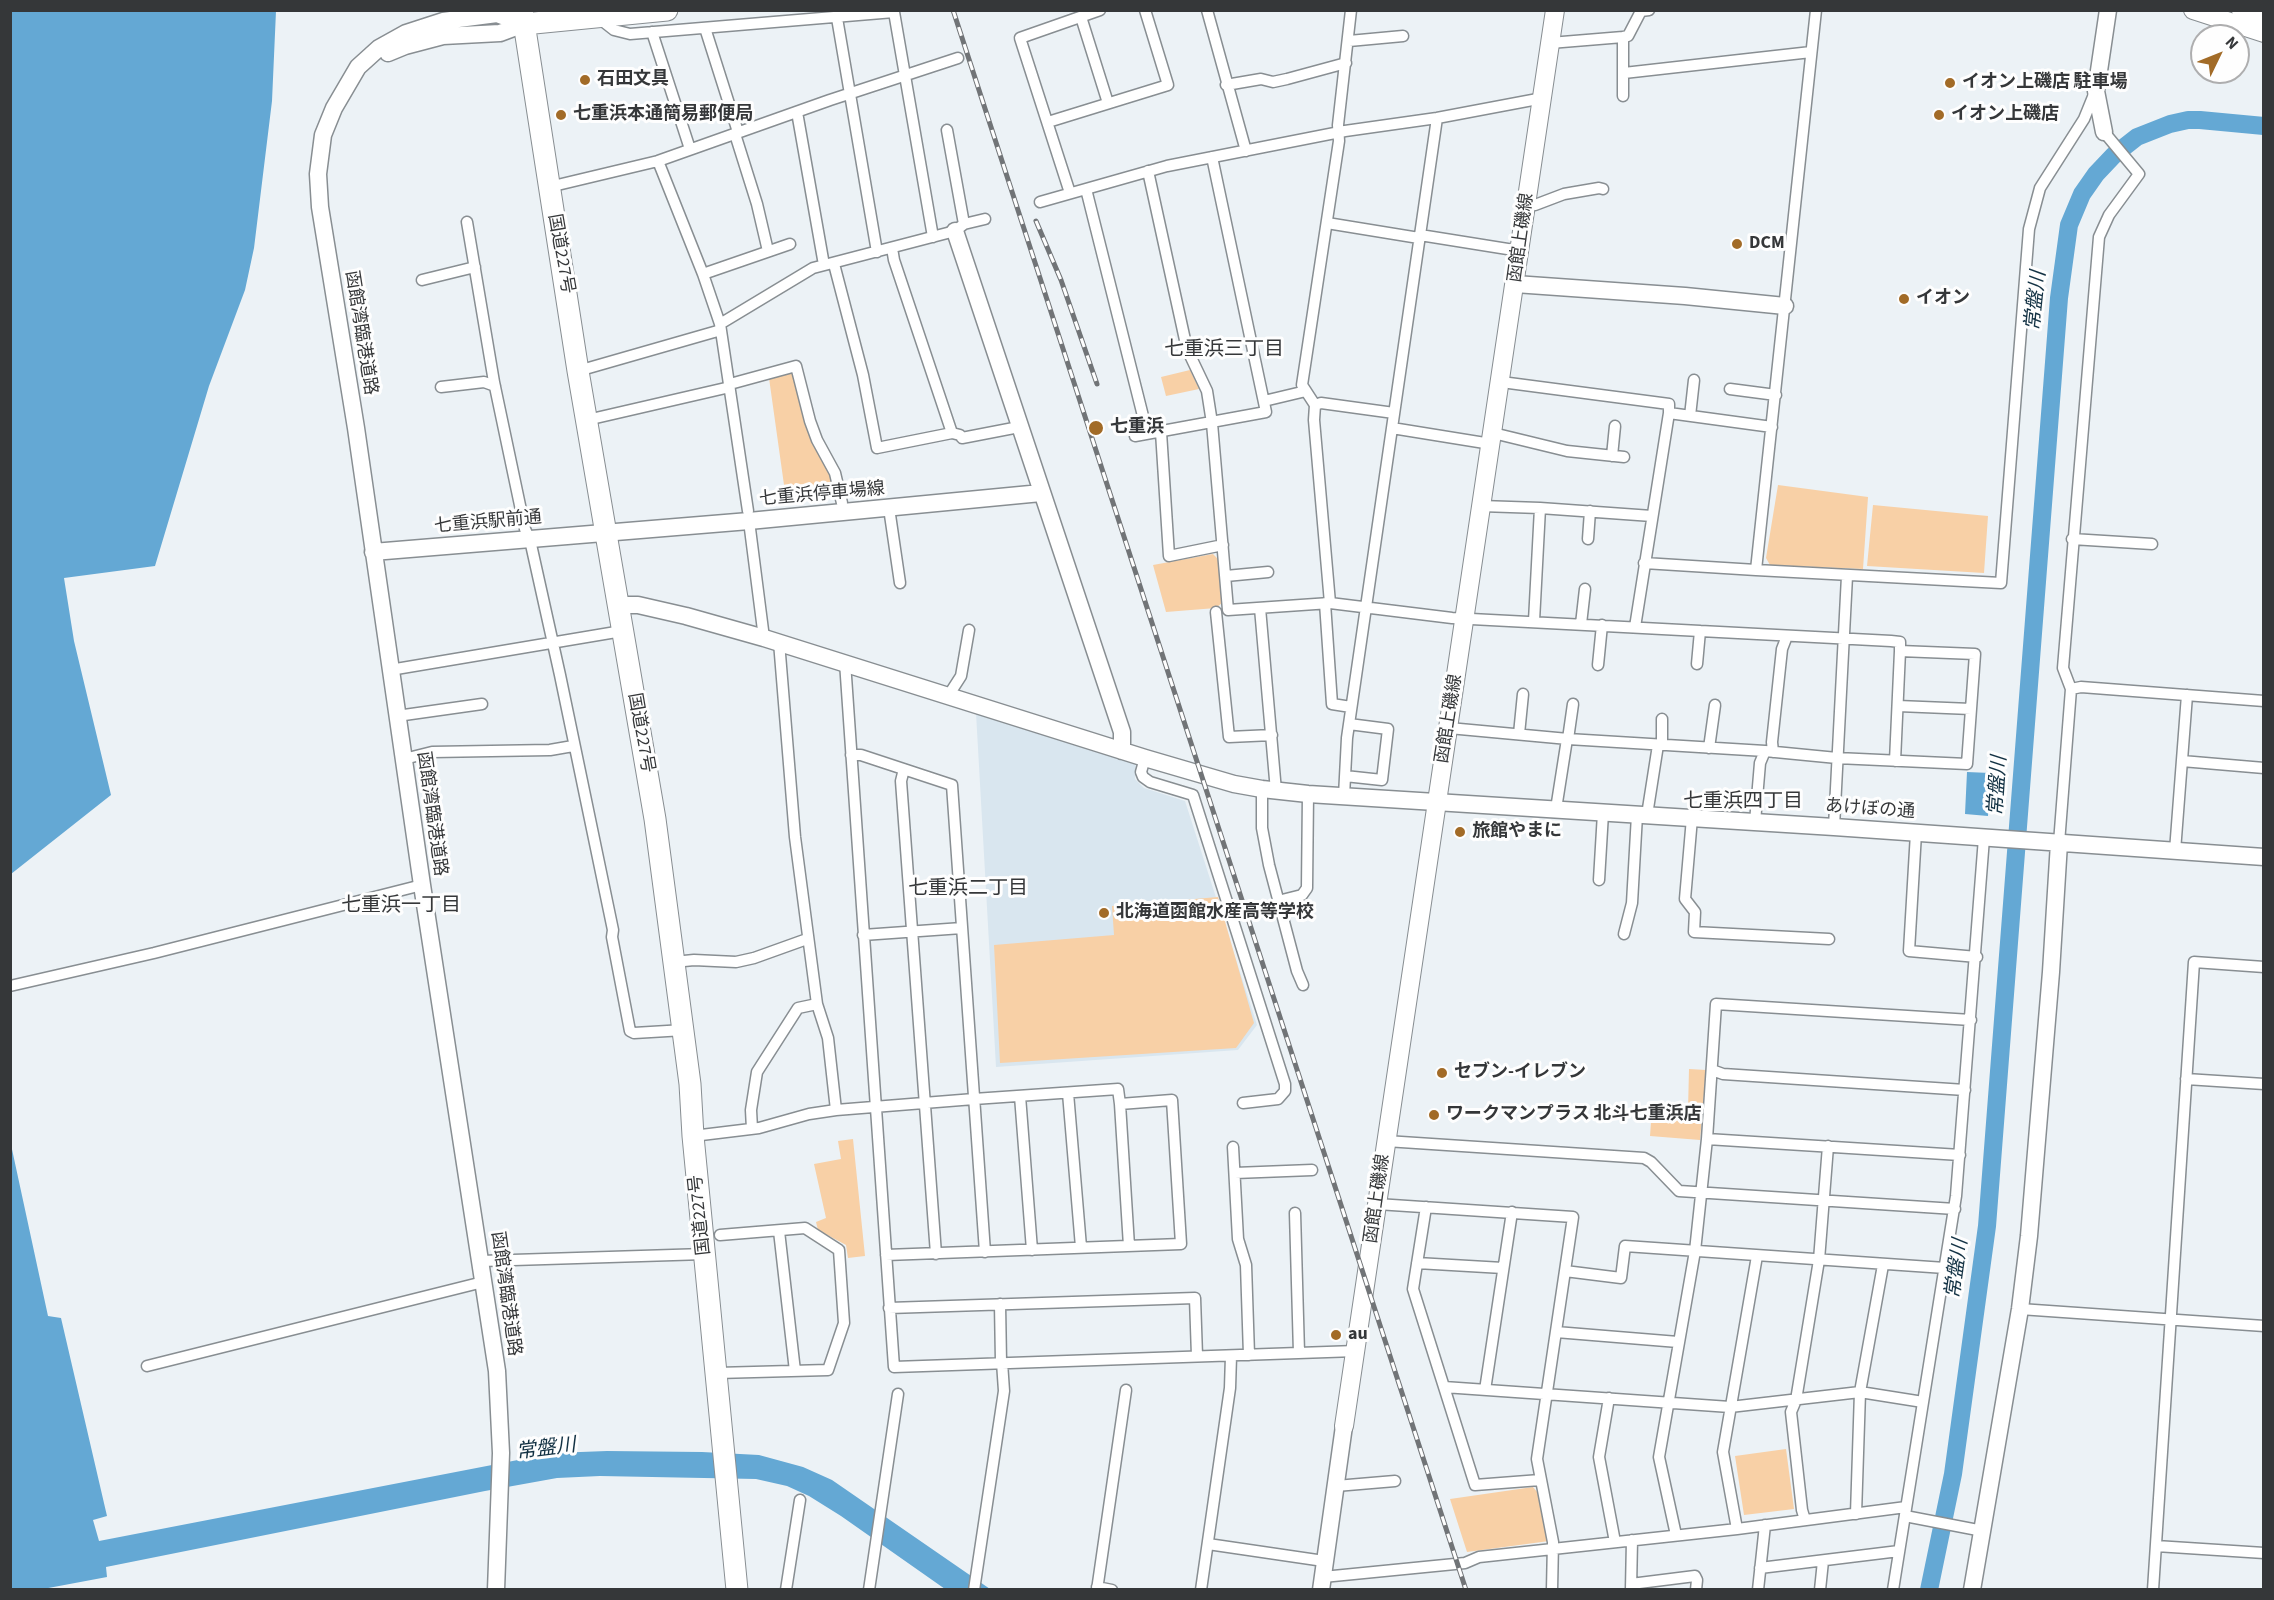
<!DOCTYPE html>
<meta charset="utf-8">
<style>
body{margin:0}
#map{position:relative;width:2274px;height:1600px;overflow:hidden;background:#ecf2f6;font-family:"Source Sans 3",sans-serif}
canvas{display:block}
.frame{position:absolute;inset:0;border:12px solid #353739;pointer-events:none}
.north{position:absolute;left:2190px;top:24px;width:60px;height:60px;box-sizing:border-box;background:#fefefe;border:2px solid #aeaeaf;border-radius:50%;rotate:47deg;font-size:16px;font-weight:700;line-height:24px;text-align:center;color:#353739}
.north::after{content:'';display:block;margin:auto;width:21px;height:27px;background:#a26b27;clip-path:polygon(50% 0,100% 100%,50% 72%,0 100%)}
</style>
<div id="map">
<canvas width="2274" height="1600"></canvas>
<div class="frame"></div>
<div class="north">N</div>
</div>
<script>
const g = document.querySelector('canvas').getContext('2d');
g.lineJoin = 'round';
function paint(path, color) { g.fillStyle = color; g.fill(path, 'evenodd'); }
const shape = rows => new Path2D(rows.map(r => 'M' + r).join(''));
function stroke(path, color, width, dash) { g.strokeStyle = color; g.lineWidth = width; g.lineCap = dash ? 'butt' : 'round'; g.setLineDash(dash || []); g.stroke(path); }
function drawText(font, color, halo, rows, align = 'center') {
  g.font = font + ' "Source Sans 3","Noto Sans JP",sans-serif'; g.lineWidth = 6; g.setLineDash([]); g.textBaseline = 'middle'; g.strokeStyle = halo; g.fillStyle = color; for (const [text, x, y, turn = 0] of rows) {
    g.save(); g.translate(x, y); g.rotate((+turn || 0) * Math.PI / 180); g.textAlign = isNaN(turn) ? turn : align; if (halo) g.strokeText(text, 0, 0); g.fillText(text, 0, 0); g.restore();
  }
}
paint(shape([
 [976,713,1136,761,1135,779,1144,788,1185,801,1257,1025,1238,1050,996,1067]
]), '#d9e6ef');
paint(shape([
 [1190,370,1199,389,1166,396,1161,377],
 [793,371,832,476,835,485,785,492,769,378],
 [1778,485,1868,497,1863,569,1770,565,1766,558],
 [1873,505,1988,516,1984,573,1867,566],
 [1213,554,1218,559,1222,603,1216,608,1166,612,1153,565],
 [1218,897,1254,1023,1236,1048,1000,1063,994,945,1114,935,1112,906],
 [1689,1069,1706,1070,1700,1140,1650,1136,1652,1108,1688,1110],
 [853,1139,865,1256,848,1258,846,1245,818,1230,816,1222,826,1218,814,1164,841,1159,838,1141],
 [1786,1449,1794,1509,1744,1515,1735,1456],
 [1533,1487,1538,1493,1549,1541,1467,1552,1450,1499]
]), '#f8d0a6');
paint(shape([
 [11,10,276,11,272,101,254,248,245,290,209,386,155,566,64,578,74,641,111,795,11,874],
 [1967,772,1990,773,1988,816,1965,814],
 [10,1140,48,1316,61,1318,107,1516,93,1520,99,1541,554,1453,607,1451,702,1452,759,1455,803,1467,832,1480,990,1589,945,1589,841,1516,809,1496,787,1486,756,1479,600,1476,557,1478,485,1491,106,1567,107,1577,43,1589,11,1589]
]), '#64a8d4');
stroke(shape([
 [1929,1590,1953,1474,1987,1226,2059,298,2069,225,2082,194,2096,174,2114,155,2137,137,2170,124,2188,120,2200,120,2264,126]
]), '#64a8d4', 18);
const street = shape([
 [1207,10,1246,151],
 [1816,10,1756,570,2001,583,2029,229,2040,188,2084,119,2095,92],
 [1081,17,1108,103],
 [837,18,877,252],
 [600,19,614,30,630,34,894,12,933,237],
 [705,28,738,132],
 [652,32,690,149],
 [1623,37,1628,36,1641,11,1649,10],
 [1349,41,1403,36],
 [1550,43,1623,37,1623,96],
 [1624,73,1811,52],
 [1226,85,1261,79,1273,82,1287,79,1346,63],
 [797,112,824,265],
 [1048,122,1168,85,1145,10],
 [735,134,757,204,768,251],
 [658,161,703,274,720,324,748,511],
 [1148,171,1187,349,1207,391,1212,423,1228,610,1330,603,1452,618,1891,641,1900,642,1900,651,1975,654,1967,764,1837,758,1765,751,1568,739,1449,728],
 [549,187,658,161,830,100,958,58],
 [1086,189,1147,432],
 [1070,193,1020,38,1100,10],
 [1040,202,1167,166,1345,131,1437,118,1543,98],
 [1535,205,1564,194,1599,188,1603,189],
 [467,222,494,382,525,529,530,540,560,675,613,930,612,937,630,1031,634,1033,684,1030],
 [1327,223,1419,238],
 [964,224,985,219],
 [1420,235,1520,251],
 [834,264,863,375,877,448,952,433,894,260,892,248],
 [703,274,790,244],
 [422,280,475,267],
 [720,324,813,268,955,231,964,224,947,130],
 [578,371,721,330],
 [1509,383,1669,404,1669,413],
 [730,384,796,366,810,421,817,440,835,473,842,503],
 [441,387,484,382,495,386],
 [1730,389,1776,395],
 [1264,401,1306,391],
 [1315,405,1321,403,1394,413],
 [1690,416,1694,380],
 [587,420,730,387],
 [1392,428,1491,444],
 [1161,432,1169,556,1223,545],
 [952,433,960,435,962,438,1019,427],
 [1493,433,1567,451,1624,457],
 [1135,436,1266,412,1212,157],
 [1612,456,1615,426],
 [1481,506,1540,508],
 [889,508,900,583],
 [749,521,764,638],
 [1588,539,1590,511],
 [2072,539,2152,544],
 [1644,563,1756,570],
 [1226,576,1268,572],
 [1325,603,1332,704,1351,707],
 [1330,603,1314,420,1315,405,1302,385,1339,141,1338,125,1351,10],
 [1260,608,1276,791],
 [1216,612,1229,737,1272,735],
 [1534,621,1540,508,1652,516],
 [1581,624,1585,589],
 [1635,627,1669,413,1772,427],
 [845,662,894,1367,1356,1351],
 [1697,664,1700,631],
 [1598,665,1602,625],
 [390,670,622,631],
 [2071,689,2081,687,2264,701],
 [952,690,961,676,969,630],
 [1898,706,1971,709],
 [397,716,482,704],
 [1519,734,1523,694],
 [1568,739,1573,704],
 [1662,745,1662,719],
 [1709,748,1715,705],
 [1773,752,1772,742,1782,649,1787,636],
 [851,755,861,755,952,785,985,1252],
 [1145,758,1141,772,1143,777,1150,782,1193,795,1285,1084,1285,1091,1278,1099,1243,1103],
 [404,759,432,752,550,750,573,746],
 [1895,761,1900,651],
 [2182,761,2264,768],
 [904,769,901,781,936,1254],
 [1345,776,1382,780,1388,729,1349,724],
 [1262,789,1262,828,1269,865,1297,971,1303,985],
 [1344,796,1347,738,1437,118],
 [1556,809,1567,739],
 [1647,815,1658,745],
 [1692,818,1685,899,1695,912,1694,932,1829,939],
 [1755,822,1760,763,1765,751],
 [1834,827,1847,576],
 [1916,833,1909,951,1977,957],
 [2059,843,2071,689,2063,668,2099,237,2109,215,2139,174,2104,132],
 [2175,851,2187,695],
 [1599,880,1603,813],
 [1278,901,1302,895,1307,888,1308,794],
 [1624,934,1632,903,1637,815],
 [863,935,962,928],
 [674,962,694,960,736,962,754,958,807,939],
 [10,986,154,953,422,885],
 [817,1004,828,1038,836,1110],
 [1712,1070,1723,1074,1965,1090],
 [2186,1079,2264,1084],
 [1068,1093,1081,1247],
 [1020,1096,1032,1250],
 [1120,1104,1129,1246],
 [752,1129,751,1110,757,1072,798,1008,817,1004,795,837,779,642],
 [693,1136,759,1128,809,1114,836,1110,974,1099,1118,1089,1120,1104,1172,1100,1181,1244,886,1255],
 [1707,1139,1960,1155],
 [1386,1141,1644,1158,1651,1162,1679,1191,1955,1209],
 [1233,1147,1238,1239,1246,1265,1249,1355],
 [1235,1173,1312,1170],
 [1377,1204,1573,1217,1537,1459,1553,1542,1552,1590],
 [1426,1207,1413,1289,1475,1485,1540,1480],
 [1295,1213,1299,1353],
 [779,1231,795,1371],
 [481,1261,705,1254],
 [1417,1263,1503,1268],
 [1565,1271,1621,1278,1625,1246,1945,1268],
 [1000,1304,1001,1362],
 [889,1308,1195,1298,1197,1356],
 [2020,1309,2264,1326],
 [1556,1332,1678,1342],
 [147,1366,483,1282],
 [717,1373,828,1370,844,1323,839,1250,805,1228,720,1235],
 [1444,1387,1730,1407,1860,1392,1923,1402],
 [1485,1390,1512,1212],
 [1609,1398,1599,1457,1615,1542],
 [1336,1486,1395,1481],
 [1856,1514,1860,1392,1883,1265],
 [1905,1516,1983,1531],
 [1805,1520,1802,1510,1791,1412,1796,1400,1819,1260,1828,1146],
 [1737,1529,1723,1452,1757,1256],
 [1676,1535,1659,1457,1695,1251,1707,1139,1716,1004,1971,1020],
 [1208,1544,1317,1560],
 [2156,1546,2264,1553],
 [1760,1568,1899,1551],
 [1323,1577,1465,1563,1479,1557,1737,1529,1906,1507],
 [1631,1584,1695,1576,1697,1580,1696,1590],
 [1097,1587,1112,1590],
 [1631,1589,1632,1540],
 [786,1590,800,1500],
 [869,1590,898,1394],
 [974,1590,1004,1391,1002,1362],
 [1097,1590,1126,1390],
 [1201,1590,1230,1388,1231,1356],
 [1758,1590,1765,1525],
 [1820,1590,1823,1561],
 [1893,1590,1956,1196,1984,838],
 [2153,1590,2194,962,2264,967]
]);
const secondary = shape([
 [388,53,405,46,443,36,500,33,524,24],
 [2104,132,2096,91,2108,10],
 [955,231,1122,732,1122,751],
 [1515,284,1685,296,1785,306],
 [373,552,749,521,1041,493],
 [618,605,638,605,686,616,764,638,1145,758,1234,784,1262,789,1308,794,1834,827,2264,857],
 [496,1590,501,1453,497,1371,422,885,356,428,320,207,318,174,323,135,334,108,358,67,379,48,406,33,443,21,497,14,524,24],
 [1321,1590,1344,1426],
 [1972,1590,2020,1309,2029,1236,2051,972,2059,843]
]);
const primary = shape([
 [2193,10,2264,33],
 [2241,10,2264,18],
 [1344,1426,1555,10]
]);
const highway = shape([
 [522,10,578,371,655,819,690,1084,693,1136,737,1590],
 [524,24,667,10]
]);
stroke(street, '#888e92', 13);
stroke(secondary, '#888e92', 19);
stroke(primary, '#888e92', 20);
stroke(highway, '#888e92', 23);
stroke(street, '#fff', 10);
stroke(secondary, '#fff', 16);
stroke(primary, '#fff', 18);
stroke(highway, '#fff', 21);
const rail = shape([
 [953,10,1466,1590],
 [1036,221,1061,280,1097,384]
]);
stroke(rail, '#717477', 5);
stroke(rail, '#fefefe', 3, [9]);
for (const [x, y, r, color] of [
 [585,80,6,"#a26b27"],
 [1950,83,6,"#a26b27"],
 [561,115,6,"#a26b27"],
 [1939,115,6,"#a26b27"],
 [1737,244,6,"#a26b27"],
 [1904,299,6,"#a26b27"],
 [1096,428,8,"#a26b27"],
 [1460,832,6,"#a26b27"],
 [1104,913,6,"#a26b27"],
 [1442,1073,6,"#a26b27"],
 [1434,1115,6,"#a26b27"],
 [1336,1335,6,"#a26b27"]
]) { const dot = new Path2D(); dot.arc(x, y, r, 0, 2 * Math.PI); g.fillStyle = color; g.fill(dot); stroke(dot, '#fefefe', 2); }
drawText('bold 18px', '#353739', '#fefefe', [
 ["石田文具",597,80],
 ["イオン上磯店 駐車場",1962,83],
 ["七重浜本通簡易郵便局",573,115],
 ["イオン上磯店",1951,115],
 ["DCM",1749,244],
 ["イオン",1916,299],
 ["七重浜",1110,428],
 ["旅館やまに",1472,832],
 ["北海道函館水産高等学校",1116,913],
 ["セブン-イレブン",1454,1073],
 ["ワークマンプラス 北斗七重浜店",1446,1115],
 ["au",1348,1335]
], 'left');
drawText('18px', '#353739', '#fefefe', [
 ["函館上磯線",1522,238,-82],
 ["国道227号",560,254,80],
 ["函館湾臨港道路",360,333,81],
 ["七重浜停車場線",822,495,-5],
 ["七重浜駅前通",488,523,-5],
 ["函館上磯線",1450,719,-81],
 ["国道227号",640,733,80],
 ["あけぼの通",1870,810,4],
 ["函館湾臨港道路",431,814,82],
 ["函館上磯線",1378,1199,-82],
 ["国道227号",701,1215,-96],
 ["函館湾臨港道路",505,1294,82]
]);
drawText('italic 20px', '#133244', '#fefefe', [
 ["常盤川",2037,301,-84],
 ["常盤川",1999,786,-86],
 ["常盤川",1958,1269,-82],
 ["常盤川",546,1450,-7]
]);
drawText('20px', '#353739', '#fefefe', [
 ["七重浜三丁目",1224,351],
 ["七重浜四丁目",1743,803],
 ["七重浜二丁目",968,890],
 ["七重浜一丁目",401,907]
]);
</script>
